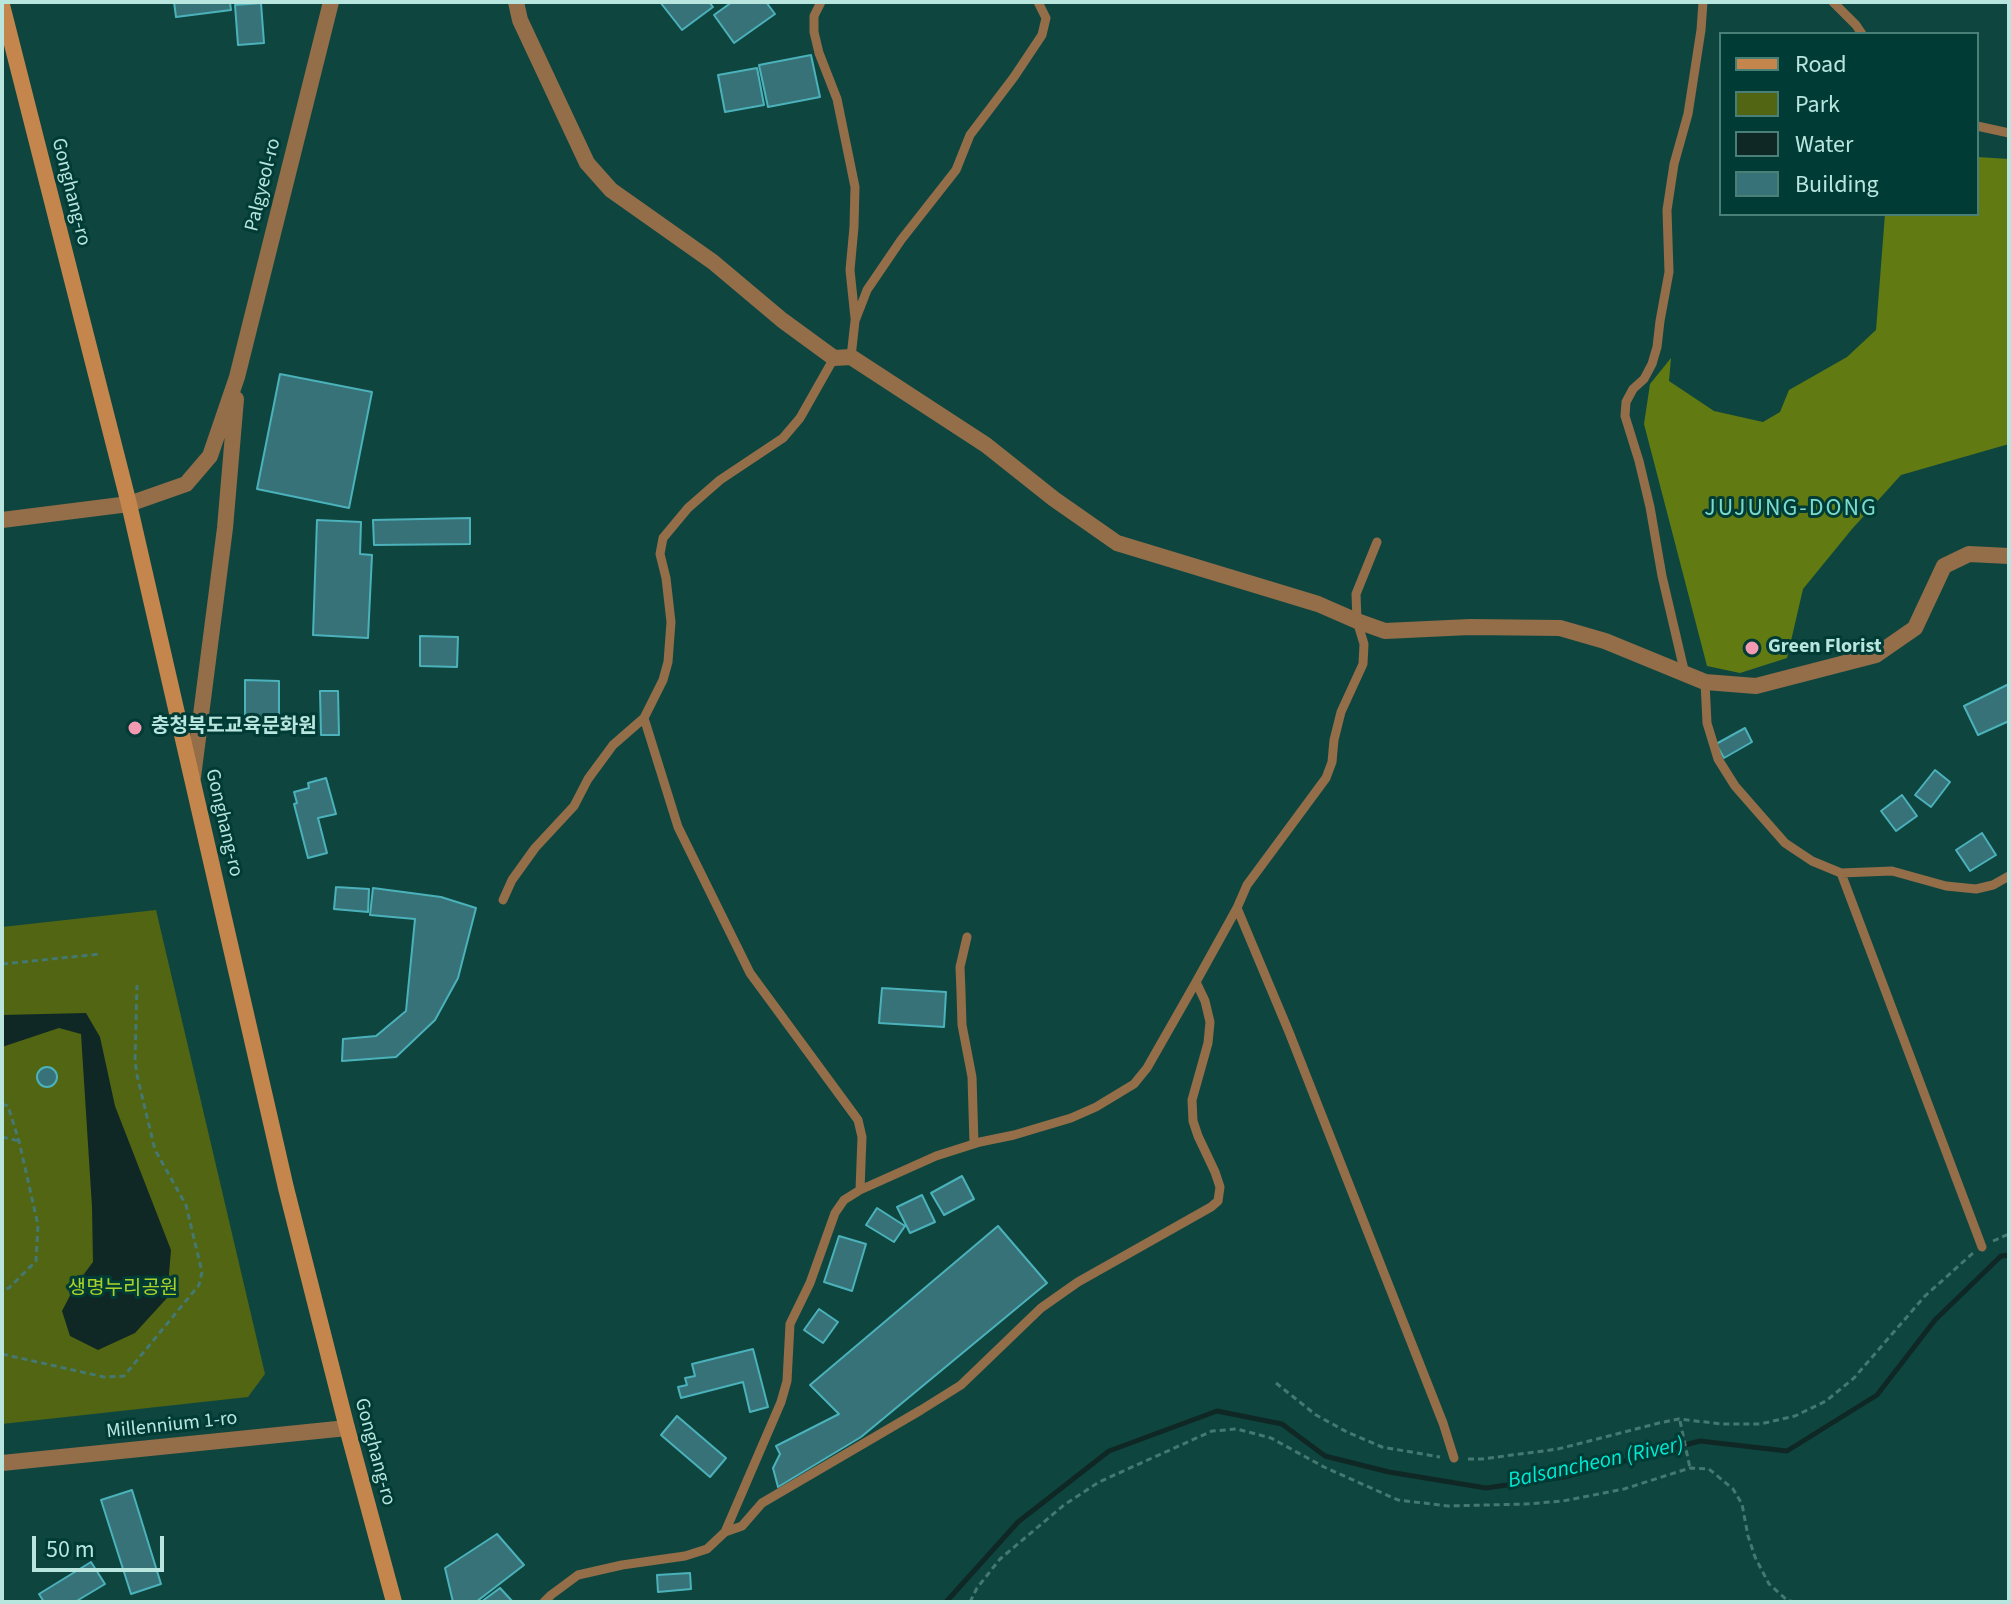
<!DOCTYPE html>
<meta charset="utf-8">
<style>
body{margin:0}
#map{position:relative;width:2011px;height:1604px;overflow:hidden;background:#0e463f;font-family:"Source Sans 3",sans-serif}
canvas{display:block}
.frame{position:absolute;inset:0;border:4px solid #b8e5dd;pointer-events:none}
.legend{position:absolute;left:1719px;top:32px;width:260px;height:184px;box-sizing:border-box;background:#003b35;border:2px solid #4a7f78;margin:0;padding:10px 14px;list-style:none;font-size:24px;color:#b8e5dd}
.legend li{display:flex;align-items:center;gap:16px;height:40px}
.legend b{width:40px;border:2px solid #4a7f78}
.scale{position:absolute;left:32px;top:1536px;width:132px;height:36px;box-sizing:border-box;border:4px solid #b8e5dd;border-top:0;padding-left:10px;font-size:24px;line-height:28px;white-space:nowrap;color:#b8e5dd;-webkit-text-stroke:6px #003b35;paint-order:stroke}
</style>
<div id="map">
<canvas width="2011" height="1604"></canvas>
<div class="frame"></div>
<ul class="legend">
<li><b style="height:10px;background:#c4864c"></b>Road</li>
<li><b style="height:22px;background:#516512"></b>Park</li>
<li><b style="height:22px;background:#102825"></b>Water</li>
<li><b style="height:22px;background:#367277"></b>Building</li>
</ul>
<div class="scale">50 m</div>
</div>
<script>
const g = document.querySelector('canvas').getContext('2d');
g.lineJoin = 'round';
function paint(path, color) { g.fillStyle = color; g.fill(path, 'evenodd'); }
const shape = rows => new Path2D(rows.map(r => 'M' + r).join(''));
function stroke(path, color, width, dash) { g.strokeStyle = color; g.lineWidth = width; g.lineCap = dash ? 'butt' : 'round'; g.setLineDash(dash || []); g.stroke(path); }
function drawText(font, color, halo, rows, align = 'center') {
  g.font = font + ' "Source Sans 3","Noto Sans KR",sans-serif'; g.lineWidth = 6; g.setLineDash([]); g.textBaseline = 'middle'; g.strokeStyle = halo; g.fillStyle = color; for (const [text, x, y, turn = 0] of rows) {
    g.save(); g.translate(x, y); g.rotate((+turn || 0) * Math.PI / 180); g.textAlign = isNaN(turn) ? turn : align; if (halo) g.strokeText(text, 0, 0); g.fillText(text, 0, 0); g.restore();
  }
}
paint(shape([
 [156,910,265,1374,248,1397,2,1424,2,927]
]), '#516512');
paint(shape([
 [1977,157,2009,159,2009,444,1901,475,1852,529,1803,589,1787,658,1740,673,1707,666,1644,424,1650,384,1671,358,1669,381,1714,411,1763,422,1780,412,1789,390,1847,357,1876,330,1885,214,1977,214]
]), '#617a12');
paint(shape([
 [86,1013,100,1037,115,1106,171,1250,167,1298,135,1333,98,1350,70,1336,62,1311,75,1286,93,1262,92,1207,81,1034,59,1028,2,1047,2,1015]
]), '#102825');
stroke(shape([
 [946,1602,1018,1522,1109,1451,1217,1411,1282,1424,1325,1456,1389,1472,1486,1488,1564,1477,1700,1441,1787,1451,1877,1395,1935,1320,2001,1256,2009,1255]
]), '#102825', 5);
const building = shape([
 [174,2,230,2,231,10,176,17,174,2],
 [660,2,709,2,713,7,682,30,660,2],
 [732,2,766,2,775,14,734,43,714,15,732,2],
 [261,3,264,43,238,45,235,5,261,3],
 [811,55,820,97,768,107,759,65,811,55],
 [757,68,764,105,725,112,718,75,757,68],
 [280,374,372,392,349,508,257,489,280,374],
 [470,518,470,544,374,545,373,520,470,518],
 [317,520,361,522,360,554,372,555,368,638,313,635,317,520],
 [420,636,458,637,457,667,420,666,420,636],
 [245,680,279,681,279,719,245,719,245,680],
 [2009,684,2009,721,1978,735,1964,706,2009,684],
 [320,691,338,691,339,735,321,735,320,691],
 [1745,728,1752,742,1724,758,1716,744,1745,728],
 [1935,770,1950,782,1931,807,1915,795,1935,770],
 [326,778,336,814,318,818,327,853,308,858,294,804,297,803,294,792,309,788,308,783,326,778],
 [1902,795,1917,816,1896,831,1881,811,1902,795],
 [1982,833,1996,855,1970,871,1956,850,1982,833],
 [336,887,369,889,368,912,334,909,336,887],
 [373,888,441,897,476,908,458,978,435,1020,396,1057,342,1061,343,1039,376,1036,406,1011,415,919,370,915,373,888],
 [882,988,946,992,944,1027,879,1023,882,988],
 '37 1077a10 10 0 1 1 20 0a10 10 0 1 1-20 0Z',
 [962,1176,974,1199,944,1215,931,1193,962,1176],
 [922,1195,935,1222,910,1233,897,1207,922,1195],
 [877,1208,905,1226,894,1242,866,1225,877,1208],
 [998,1226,1047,1283,861,1437,778,1487,773,1468,780,1454,776,1446,839,1414,810,1385,998,1226],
 [839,1236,866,1244,852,1291,824,1282,839,1236],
 [819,1309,838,1322,823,1343,804,1330,819,1309],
 [753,1349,768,1407,750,1412,743,1382,681,1398,678,1387,687,1385,685,1378,695,1376,692,1364,753,1349],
 [677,1416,726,1458,710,1477,661,1435,677,1416],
 [132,1490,161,1584,131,1594,101,1500,132,1490],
 [497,1534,524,1565,476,1602,453,1602,445,1568,497,1534],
 [91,1562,105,1584,75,1602,44,1602,39,1594,91,1562],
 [690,1573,691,1589,658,1592,657,1575,690,1573],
 [500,1588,513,1602,481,1602,500,1588]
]);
paint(building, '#367277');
stroke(building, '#4bb2bb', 2);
stroke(shape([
 [2,964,101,954],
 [2,1104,8,1106,19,1141,38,1225,36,1261,9,1288,2,1290],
 [2,1137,19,1141],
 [1993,1241,2009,1234],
 [2,1354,104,1377,124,1376,199,1285,202,1272,186,1205,155,1150,137,1075,135,1061,137,985],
 [1276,1383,1316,1415,1347,1432,1382,1447,1440,1457],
 [1680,1421,1690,1468],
 [1468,1459,1482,1459,1558,1449,1659,1423,1679,1419,1722,1424,1760,1424,1795,1416,1826,1401,1854,1378,1925,1296,1973,1253],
 [970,1602,977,1588,1000,1559,1064,1505,1099,1482,1212,1431,1237,1429,1271,1438,1324,1467,1398,1500,1448,1506,1526,1504,1563,1501,1624,1489,1690,1468,1709,1469,1733,1489,1742,1504,1748,1536,1755,1557,1769,1584,1787,1600,1794,1602]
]), '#447871', 3, [6, 4]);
stroke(shape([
 [821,2,814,16,814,32,819,53,837,99,855,187,854,227,850,270,855,318],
 [1833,2,1856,25,1862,34],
 [1977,126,2009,133],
 [851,357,855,321,867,290,901,240,956,170,970,135,1014,77,1042,35,1046,18,1038,2],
 [1685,674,1662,576,1650,507,1639,461,1625,416,1626,402,1633,389,1644,379,1652,364,1657,347,1660,321,1669,272,1667,210,1674,164,1688,114,1701,30,1703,2],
 [1705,682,1707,723,1718,759,1735,786,1763,818,1785,843,1812,861,1841,873,1892,871,1946,886,1976,889,1993,885,2009,876],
 [644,718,678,827,750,973,858,1120,862,1137,860,1190],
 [1841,873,1982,1247],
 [503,900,512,880,535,848,574,806,588,779,613,745,644,718,663,680,668,662,671,622,666,578,660,554,663,538,688,508,720,480,783,438,800,418,834,358],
 [1237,908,1289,1032,1443,1423,1454,1458],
 [967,937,960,967,961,992,962,1025,972,1077,974,1144],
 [725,1532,742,1526,762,1503,921,1410,961,1385,1041,1308,1078,1282,1211,1207,1218,1201,1220,1187,1215,1172,1198,1136,1193,1121,1192,1100,1208,1043,1210,1022,1205,1001,1196,982],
 [544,1602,551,1595,578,1575,622,1565,685,1556,707,1549,725,1532,781,1402,787,1381,790,1324,810,1283,835,1213,844,1200,860,1190,936,1156,980,1142,1014,1135,1071,1118,1096,1107,1134,1084,1147,1068,1196,982,1237,908,1247,885,1326,778,1332,762,1334,740,1341,712,1363,664,1364,644,1357,621,1356,594,1377,542]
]), '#946d49', 9);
stroke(shape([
 [516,2,520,20,587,163,611,190,713,262,782,320,834,358,851,357,986,445,1054,499,1117,543,1318,604,1357,621,1385,631,1470,627,1560,628,1605,641,1705,682,1756,686,1876,655,1915,628,1944,566,1969,554,2009,556]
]), '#946d49', 16);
stroke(shape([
 [2,520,129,504,186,484,210,456,237,377,331,2],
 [193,777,225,528,236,399],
 [2,1463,347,1428]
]), '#946d49', 16);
stroke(shape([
 [2,5,129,504,286,1188,347,1428,394,1602]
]), '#c4864c', 16);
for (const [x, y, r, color] of [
 [1752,648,8,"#f19ab1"],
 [135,728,8,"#f19ab1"]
]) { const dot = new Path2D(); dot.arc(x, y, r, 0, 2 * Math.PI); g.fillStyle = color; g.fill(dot); stroke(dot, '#003b35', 3); }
drawText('20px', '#b8e5dd', '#003b35', [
 ["Palgyeol-ro",264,185,-76],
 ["Gonghang-ro",70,192,76],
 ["Gonghang-ro",223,823,77],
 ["Millennium 1-ro",172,1426,-6],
 ["Gonghang-ro",374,1452,75]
]);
drawText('bold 20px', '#b8e5dd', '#003b35', [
 ["Green Florist",1768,648],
 ["충청북도교육문화원",151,728]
], 'left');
drawText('20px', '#aad228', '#003b35', [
 ["생명누리공원",123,1290]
]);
drawText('italic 22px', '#00e9d3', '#003b35', [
 ["Balsancheon (River)",1596,1464,-12]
]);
g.letterSpacing = '2px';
drawText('24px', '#7adbcd', '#003b35', [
 ["JUJUNG-DONG",1791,510]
]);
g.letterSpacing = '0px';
</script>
